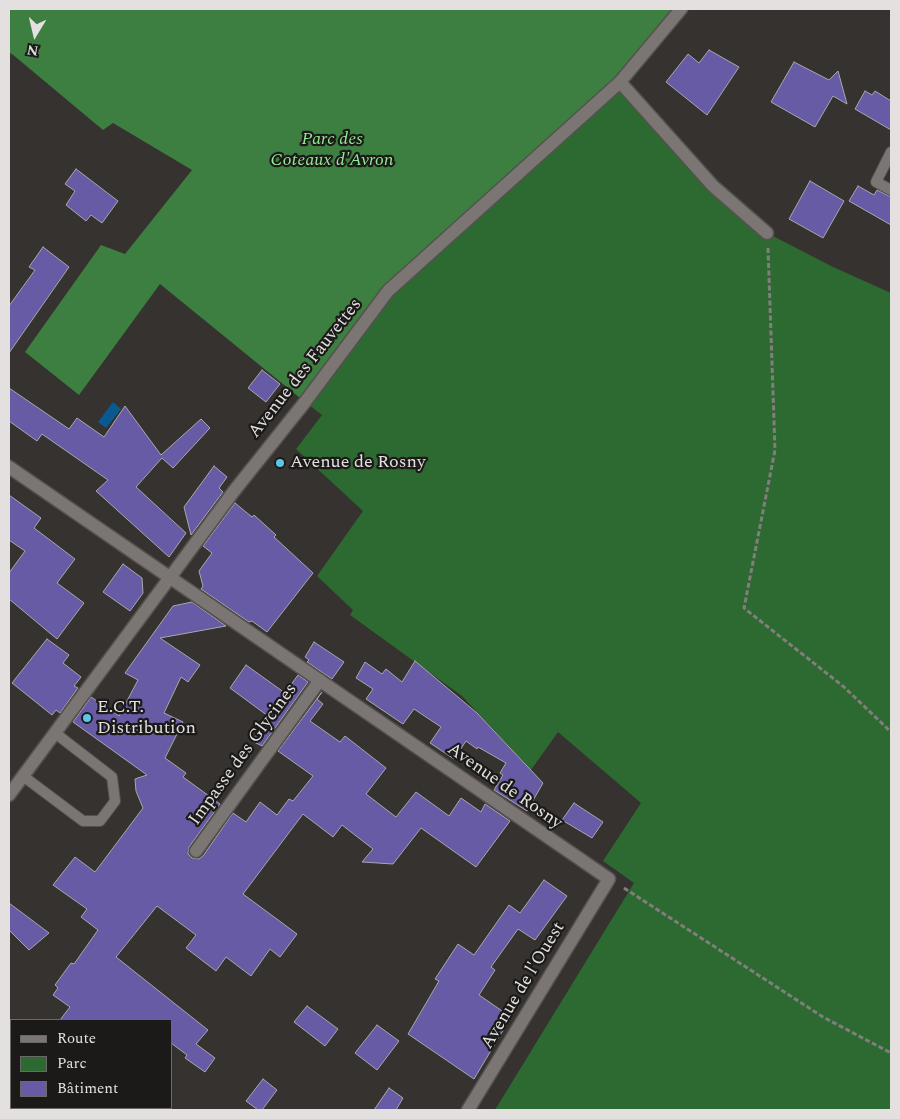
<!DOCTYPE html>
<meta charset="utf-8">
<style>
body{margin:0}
#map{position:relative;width:900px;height:1119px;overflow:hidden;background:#35322f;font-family:Spectral,serif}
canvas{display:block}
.frame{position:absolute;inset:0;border:10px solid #e3e0df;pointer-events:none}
.legend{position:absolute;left:10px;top:1019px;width:162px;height:90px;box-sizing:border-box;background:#1b1a19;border:1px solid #6b6968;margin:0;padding:6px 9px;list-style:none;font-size:15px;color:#e3e0df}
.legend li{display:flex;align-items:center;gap:10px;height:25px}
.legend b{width:25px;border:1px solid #6b6968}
.north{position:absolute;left:10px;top:10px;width:50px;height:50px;-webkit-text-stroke:4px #1b1a19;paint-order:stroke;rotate:189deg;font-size:14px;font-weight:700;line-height:20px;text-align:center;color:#e3e0df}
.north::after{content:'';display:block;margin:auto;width:18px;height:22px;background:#e3e0df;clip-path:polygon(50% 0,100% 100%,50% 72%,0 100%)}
</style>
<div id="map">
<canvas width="900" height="1119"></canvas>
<div class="frame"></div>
<ul class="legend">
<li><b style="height:6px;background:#7b7674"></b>Route</li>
<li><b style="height:14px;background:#2d6a31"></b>Parc</li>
<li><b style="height:14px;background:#675ba5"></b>Bâtiment</li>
</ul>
<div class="north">N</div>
</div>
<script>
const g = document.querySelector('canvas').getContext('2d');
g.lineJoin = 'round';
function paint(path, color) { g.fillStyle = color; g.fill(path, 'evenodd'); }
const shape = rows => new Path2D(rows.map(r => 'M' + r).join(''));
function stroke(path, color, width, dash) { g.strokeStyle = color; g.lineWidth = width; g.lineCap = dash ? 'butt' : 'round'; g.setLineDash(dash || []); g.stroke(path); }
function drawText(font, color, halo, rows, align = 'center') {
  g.font = font + ' Spectral,serif'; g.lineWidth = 4.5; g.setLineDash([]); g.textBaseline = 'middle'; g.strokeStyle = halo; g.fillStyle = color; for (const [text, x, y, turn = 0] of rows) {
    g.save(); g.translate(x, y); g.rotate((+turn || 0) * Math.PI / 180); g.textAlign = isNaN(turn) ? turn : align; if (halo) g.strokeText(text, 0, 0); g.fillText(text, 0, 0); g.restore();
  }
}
paint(shape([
 [620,82,767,233,833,267,891,293,891,1110,495,1110,634,883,603,861,641,803,558,732,531,770,462,696,350,615,353,610,317,576,363,511,296,449,322,415,305,402,388,291]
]), '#2d6a31');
paint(shape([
 [9,9,681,9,620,82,388,291,305,402,160,284,79,395,25,352,101,245,125,254,192,170,113,123,103,130,12,54,9,53]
]), '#3d7e41');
paint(shape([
 [113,402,121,409,106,428,98,422]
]), '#0a5a92');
const building = shape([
 [709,50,739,67,707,115,666,82,688,54,699,63,709,50],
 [794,62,829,80,838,71,847,104,833,96,815,127,771,102,794,62],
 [865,91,872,95,875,91,891,101,891,130,855,109,865,91],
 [76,169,118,201,102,223,91,215,86,221,66,205,75,191,65,184,76,169],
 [810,181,844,201,823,238,789,219,810,181],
 [858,186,874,195,877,190,891,197,891,225,849,201,858,186],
 [43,247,69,267,9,353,9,306,35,270,29,267,43,247],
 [262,370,280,384,266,402,248,388,262,370],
 [9,388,69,429,77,418,104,437,125,406,161,455,201,419,210,428,173,468,162,458,136,487,186,533,169,557,96,491,108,480,42,434,37,441,9,421,9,388],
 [214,466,227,477,219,488,223,492,191,535,184,507,214,466],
 [9,495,41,518,34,528,75,559,57,583,84,603,57,639,9,599,9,573,25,551,9,540,9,495],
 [235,503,252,517,254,515,276,535,274,537,313,573,267,632,252,621,249,622,201,589,203,586,199,571,212,553,203,546,235,503],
 [123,564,142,578,143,593,130,611,103,592,123,564],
 [192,602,226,626,160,638,200,665,188,682,181,677,164,713,183,722,165,758,186,773,183,777,220,804,189,847,188,854,192,858,199,859,203,856,233,813,246,822,260,802,277,815,289,799,293,801,313,776,278,751,322,692,317,699,323,704,310,721,340,742,345,736,386,768,366,794,396,817,416,792,449,816,461,798,481,812,485,804,510,821,476,867,421,828,393,864,362,862,373,849,342,825,333,837,303,814,243,894,297,934,280,957,270,949,251,976,226,957,216,971,186,948,196,935,157,906,116,957,208,1030,196,1044,215,1058,205,1072,185,1058,187,1055,171,1043,171,1020,60,1020,70,1007,53,995,58,988,55,985,71,963,74,964,98,930,81,917,87,909,53,885,75,857,95,872,143,808,136,791,135,779,147,775,73,722,91,697,119,716,138,680,125,673,173,606,192,602],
 [47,639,69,655,63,663,81,677,74,686,78,688,60,713,56,710,52,715,12,683,47,639],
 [314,642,344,662,332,679,307,662,309,660,305,657,314,642],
 [415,661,477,713,543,783,527,811,494,790,503,775,500,773,506,763,478,747,477,749,466,741,454,759,430,743,441,727,414,709,403,724,366,699,373,689,356,678,365,662,382,674,386,669,402,682,415,661],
 [246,665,285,693,298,675,308,682,262,746,252,741,268,716,230,688,246,665],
 [574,803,603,822,592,838,562,820,574,803],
 [544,880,567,896,535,940,518,929,491,967,495,970,479,995,511,1017,474,1079,408,1034,439,981,435,979,458,944,474,955,509,905,520,913,544,880],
 [9,903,49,933,29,950,9,930,9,903],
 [307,1006,338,1029,325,1046,294,1022,307,1006],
 [377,1025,399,1041,377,1070,355,1053,377,1025],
 [263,1079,277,1090,262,1110,258,1110,246,1101,263,1079],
 [389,1088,403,1098,396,1110,374,1110,389,1088]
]);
paint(building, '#675ba5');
stroke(building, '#a8a8ad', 1);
const service = shape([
 [891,152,876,182,891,190],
 [23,776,83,821,100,821,115,801,112,777,55,733]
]);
const minor = shape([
 [620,82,713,186,767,233],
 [9,467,609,879,468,1110],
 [196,851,320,680]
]);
const tertiary = shape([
 [9,795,234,491,305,402,388,291,620,82,681,9]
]);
stroke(service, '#54514f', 12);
stroke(minor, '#54514f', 15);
stroke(tertiary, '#54514f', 15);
stroke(shape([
 [768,248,775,450,744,608,844,687,891,732],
 [624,888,823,1017,891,1053]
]), '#817e7c', 3, [5, 2.5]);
stroke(service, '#7b7674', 10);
stroke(minor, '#7b7674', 12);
stroke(tertiary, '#7b7674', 12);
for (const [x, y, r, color] of [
 [280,463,5,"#59c8e4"],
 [87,718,5,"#59c8e4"]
]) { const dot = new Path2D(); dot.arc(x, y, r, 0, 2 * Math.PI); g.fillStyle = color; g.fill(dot); stroke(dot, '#1b1a19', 2); }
drawText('italic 18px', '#92ea95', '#1b1a19', [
 ["Parc des",332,140],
 ["Coteaux d'Avron",332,161]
]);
drawText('18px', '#e3e0df', '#1b1a19', [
 ["Avenue des Fauvettes",306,369,-52],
 ["Impasse des Glycines",244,755,-54],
 ["Avenue de Rosny",504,787,35],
 ["Avenue de l'Ouest",524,986,-59]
]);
drawText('18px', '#e3e0df', '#1b1a19', [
 ["Avenue de Rosny",290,463],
 ["E.C.T.",97,708],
 ["Distribution",97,729]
], 'left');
</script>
